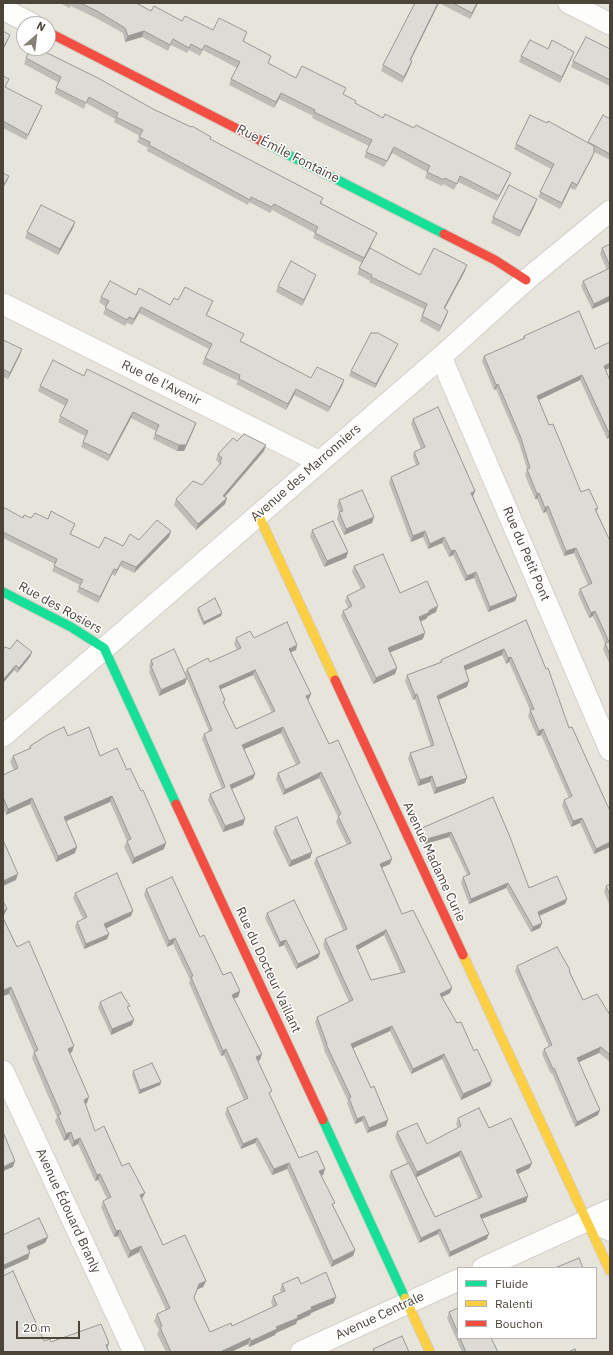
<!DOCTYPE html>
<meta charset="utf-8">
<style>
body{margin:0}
#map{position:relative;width:613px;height:1355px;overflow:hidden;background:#f4f2ee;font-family:"IBM Plex Sans",sans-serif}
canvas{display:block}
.frame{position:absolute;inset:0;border:4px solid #4b4439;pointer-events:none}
.legend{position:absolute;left:457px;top:1267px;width:140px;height:72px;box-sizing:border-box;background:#fff;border:1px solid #b7b4b0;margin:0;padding:5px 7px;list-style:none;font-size:12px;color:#4b4439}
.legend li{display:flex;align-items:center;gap:8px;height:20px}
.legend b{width:20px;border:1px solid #b7b4b0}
.north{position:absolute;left:16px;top:16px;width:40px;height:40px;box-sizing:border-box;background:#fff;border:1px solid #b7b4b0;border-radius:50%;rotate:28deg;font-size:11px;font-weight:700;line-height:16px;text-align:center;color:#4b4439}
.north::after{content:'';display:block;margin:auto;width:14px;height:18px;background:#868178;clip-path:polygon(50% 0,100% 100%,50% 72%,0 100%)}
.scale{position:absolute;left:16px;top:1321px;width:64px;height:18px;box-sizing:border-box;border:2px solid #4b4439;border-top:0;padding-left:5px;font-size:12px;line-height:14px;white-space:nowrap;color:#4b4439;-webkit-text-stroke:3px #fff;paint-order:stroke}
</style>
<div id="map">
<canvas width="613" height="1355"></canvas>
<div class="frame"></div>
<ul class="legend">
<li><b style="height:5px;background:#16e098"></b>Fluide</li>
<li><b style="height:5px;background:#ffcf43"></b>Ralenti</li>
<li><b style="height:5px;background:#f24e42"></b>Bouchon</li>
</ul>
<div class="north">N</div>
<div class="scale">20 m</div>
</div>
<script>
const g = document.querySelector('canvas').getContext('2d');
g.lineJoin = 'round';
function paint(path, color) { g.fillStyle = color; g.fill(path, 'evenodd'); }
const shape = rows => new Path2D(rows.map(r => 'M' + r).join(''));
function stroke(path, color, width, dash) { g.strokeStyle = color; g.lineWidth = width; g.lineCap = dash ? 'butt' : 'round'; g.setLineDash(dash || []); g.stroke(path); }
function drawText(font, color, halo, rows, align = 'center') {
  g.font = font + ' "IBM Plex Sans",sans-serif'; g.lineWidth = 3; g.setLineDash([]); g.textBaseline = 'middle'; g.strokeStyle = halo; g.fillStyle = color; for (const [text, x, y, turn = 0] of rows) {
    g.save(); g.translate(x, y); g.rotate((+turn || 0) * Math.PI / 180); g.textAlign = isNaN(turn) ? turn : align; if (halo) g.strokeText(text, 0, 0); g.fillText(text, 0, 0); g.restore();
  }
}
paint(shape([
 [3,3,610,3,610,1352,3,1352],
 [24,24,48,24,48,48,24,48],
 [458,1268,596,1268,596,1338,458,1338]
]), '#e7e4dc');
const street = shape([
 [569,3,610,24],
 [3,9,32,24],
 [3,304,320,462],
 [441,357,610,750],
 [3,736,441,357,526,280,610,211],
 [3,1071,134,1352],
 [586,1220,610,1230],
 [483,1268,610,1210],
 [301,1352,458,1280]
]);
const fast = shape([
 [261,141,444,234],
 [3,592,71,627,104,648,176,804],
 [323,1120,405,1298]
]);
const slow = shape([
 [258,514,335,680],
 [463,955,610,1271],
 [405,1298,430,1352]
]);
const jam = shape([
 [48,32,261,141],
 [444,234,495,260,526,280],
 [335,680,463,955],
 [176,804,323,1120]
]);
stroke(street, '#d2d0cb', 23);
stroke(fast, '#d3cfc5', 11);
stroke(slow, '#d3cfc5', 11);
stroke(jam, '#d3cfc5', 11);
stroke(street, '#fdfdfc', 21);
stroke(fast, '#16e098', 9);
stroke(slow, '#ffcf43', 9);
stroke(jam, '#f24e42', 9);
paint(shape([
 [60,3,136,3,151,11,182,21,213,30,245,38,244,41,268,64,296,78,343,94,355,103,383,118,509,178,497,201,458,182,454,190,443,184,442,186,425,178,427,172,392,153,384,167,364,157,369,146,312,118,313,116,279,99,274,108,229,85,231,79,237,68,203,50,200,56,189,50,187,53,171,45,168,51,142,37,125,42,123,33,94,17,71,6,69,8],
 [439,3,410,60,410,67,402,83,381,71,383,65],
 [439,3,478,3,470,19],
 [548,49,574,52,560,83,519,62,521,56],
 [610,49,610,86,571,67,573,61],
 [26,58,153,109,210,139,323,198,321,203,377,233,370,249,420,275,465,271,444,309,448,311,439,332,420,321,424,309,369,282,370,281,357,274,362,263,313,238,315,233,272,210,270,213,249,202,248,205,147,151,148,148,137,142,140,136,114,122,115,119,86,103,84,109,54,93,59,83,24,64],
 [3,76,7,84,5,87,40,111,26,140,3,128],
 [610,119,610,160,594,152,592,158,575,190,570,188,560,209,538,197,551,169,514,149,516,144,547,123,588,143],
 [535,205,519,237,491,223,493,217],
 [75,222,73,228,58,255,25,238,27,232],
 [610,244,610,301,592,309,581,286,583,281,607,270,600,254,602,248],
 [316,275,302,306,276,292,278,286],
 [136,295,170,305,178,300,211,307,207,315,241,341,311,378,344,380,342,386,328,412,294,395,286,410,236,384,238,381,202,364,209,349,139,313,132,325,127,323,125,326,103,314,106,307,99,302,101,297],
 [524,336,595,349,605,370,610,437,607,439,580,380,538,400,549,425,581,492,598,508,597,512,610,541,610,665,603,649,605,643,593,616,589,618,578,594,580,589,588,585,574,553,564,556,546,512,543,513,537,499,535,499,525,475,527,469,519,443,496,389,494,390,482,361,484,356,522,339],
 [3,340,20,355,8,379,3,377],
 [396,348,375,388,349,376,351,371],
 [84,376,194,429,184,451,177,451,153,439,156,431,131,418,108,461,81,447,85,436,58,422,65,406,38,391,40,386],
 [413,419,475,491,473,496,517,596,515,601,488,612,474,578,465,581,453,555,449,557,442,543,428,549,423,537,411,542,389,483,391,477,416,465,413,457,414,452,421,449,411,424],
 [237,441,266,445,264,451,225,497,227,498,225,504,196,530,174,505,176,499,202,485,218,467,219,463,216,460,218,454],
 [339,500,374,517,372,523,344,535,337,519,339,512,337,506],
 [3,507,23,518,48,519,75,524,71,534,99,548,123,546,139,540,169,537,134,573,120,566,115,576,112,574,98,603,77,592,80,585,52,571,55,564,3,538],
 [312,530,348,552,346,558,324,567,310,536],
 [354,566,400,593,436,612,428,616,426,619,420,621,423,639,390,652,397,668,395,674,373,684,341,616,343,611,348,608,345,601,347,596,361,589,352,572],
 [198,608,222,613,221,616,203,625,197,611],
 [526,620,569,728,610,811,610,847,594,854,580,823,571,827,562,806,564,800,569,798,541,735,537,736,528,716,530,710,509,662,506,664,502,655,465,670,467,687,439,700,465,783,434,794,430,782,418,786,408,759,410,753,431,747,415,699,413,700,405,681,407,675,440,662,441,660],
 [236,638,254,638,297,645,296,650,291,652,309,699,308,700,329,744,390,864,382,868,402,914,452,988,450,993,442,997,490,1086,461,1100,442,1059,411,1074,390,1031,353,1048,386,1126,367,1133,362,1121,355,1124,347,1103,348,1101,324,1050,324,1048,315,1022,317,1017,349,1002,323,945,325,939,343,930,314,863,316,858,347,845,336,822,338,817,319,778,283,795,276,779,278,773,296,765,281,733,244,749,255,774,253,779,231,789,243,825,223,832,208,800,210,794,222,789,202,739,204,734,209,731,185,674,187,669,210,662,237,650,234,644],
 [253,675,272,713,236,729,224,704,225,700,220,689],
 [384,935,401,973,371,980,357,950],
 [10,649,32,652,30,657,17,673,14,670,3,683,3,650],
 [151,660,187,678,185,684,159,696,149,672,150,668,149,666],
 [68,736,100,756,164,849,132,864,124,847,127,841,110,802,66,821,75,853,56,862,30,804,6,815,3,808,3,775,14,770,10,762,13,756,29,749,30,746],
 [493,797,529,888,567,899,565,904,540,916,542,923,540,928,531,932,506,888,469,904,461,883,463,877,467,875,449,837,425,844,420,834,422,828],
 [275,827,312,852,310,858,289,867,273,833],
 [610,884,610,906,604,892,606,886],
 [146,889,200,937,223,975,240,991,238,997,234,999,260,1060,258,1061,270,1096,299,1158,325,1169,323,1175,321,1175,334,1207,355,1250,353,1256,331,1267,287,1169,272,1175,255,1143,241,1149,225,1114,227,1108,244,1100,224,1055,221,1056,189,983,190,980,173,944,167,947,144,895],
 [75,893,131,916,106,928,109,934,107,939,84,949,75,927,77,922,83,919,73,898],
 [267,913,320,953,318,958,296,969,284,945,279,947,265,918],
 [3,918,17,947,72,1052,70,1053,87,1103,85,1104,95,1131,122,1166,142,1199,163,1245,206,1281,203,1287,196,1290,194,1298,210,1332,232,1326,273,1307,271,1302,273,1296,281,1292,280,1290,282,1284,301,1284,334,1303,311,1313,310,1315,297,1321,296,1324,276,1333,275,1335,249,1347,248,1344,231,1352,166,1352,157,1334,159,1330,154,1321,157,1314,166,1310,139,1252,128,1258,118,1236,114,1237,101,1207,103,1201,107,1199,98,1180,95,1181,78,1144,72,1147,68,1139,64,1141,55,1121,57,1117,32,1058,34,1052,9,994,3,996],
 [517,966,570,970,570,972,583,1000,610,1015,610,1062,599,1053,578,1062,598,1115,575,1127,552,1073,551,1074,542,1054,544,1049,549,1047,515,971],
 [100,1002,128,1009,132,1025,111,1035,98,1007],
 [133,1071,160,1085,139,1094,132,1075],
 [458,1118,489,1128,530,1168,517,1174,526,1202,482,1219,487,1239,449,1257,438,1234,419,1243,389,1176,391,1171,407,1163,395,1137,397,1132,427,1144,458,1128,456,1124],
 [459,1156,478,1198,435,1217,416,1177],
 [458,1308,458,1338,491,1338,498,1352,462,1352,447,1318,449,1312]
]), '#bfbcb8');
paint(shape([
 [438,3,439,3,408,66,410,60],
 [477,3,478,3,470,19,472,13],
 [144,31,142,37,125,42,128,36],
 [10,35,8,40,3,50,3,48],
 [574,52,572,58,560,83,562,77],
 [412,61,410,67,402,83,404,77],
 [281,93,279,99,274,108,276,102],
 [42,106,40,111,26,140,28,135],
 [394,147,392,153,384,167],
 [594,153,592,158,575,190,577,185],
 [511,173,509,178,497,201,499,196],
 [9,176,7,181,3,188,3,186],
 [572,182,570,188,560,209,562,203],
 [537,199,535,205,519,237,521,231],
 [75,222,73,228,58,255,60,249],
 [467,265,465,271,442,314,444,308],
 [316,275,314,280,302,306,304,300],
 [610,296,610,301,592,309,594,304],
 [141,307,139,313,132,325,134,319],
 [448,311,446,317,439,332,441,326],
 [398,344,396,348,375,388,376,384],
 [22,349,20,355,8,379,10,373],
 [610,363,610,368,601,372,604,366],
 [582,375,580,380,535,402,537,396],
 [344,380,342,386,328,412,330,407],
 [498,384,496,389,494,390,496,385],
 [296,389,294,395,286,410,288,404],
 [133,412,131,418,108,461,110,455],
 [196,423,194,429,184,451,177,451,179,445],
 [609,433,610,433,610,437,607,439],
 [266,445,264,451,221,501,223,496],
 [475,491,473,496,469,498,471,493],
 [539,493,537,499,535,499,537,494],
 [227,498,225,504,196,530,198,524],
 [548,506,546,512,543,513,545,508],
 [374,517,372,523,344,535,346,529],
 [171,531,169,537,134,573,136,567],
 [425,531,423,537,411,542,413,536],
 [444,537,442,543,428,549,430,544],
 [576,548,574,553,564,556,566,551],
 [455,550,453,555,449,557,451,551],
 [348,552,346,558,324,567,327,561],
 [122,561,120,566,115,576,117,570],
 [114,569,112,574,98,603,100,597],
 [476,572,474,578,465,581,467,576],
 [517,596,515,601,488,612,490,607],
 [438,606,436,612,428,616,426,619,417,623,419,617,430,610],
 [595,611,593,616,589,618,591,613],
 [222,613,221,616,203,625,204,622],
 [425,633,423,639,386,654,388,648],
 [297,645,296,650,287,654,289,649],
 [504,649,502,655,462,672,464,666],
 [32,652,30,657,17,673,19,668],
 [511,657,509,662,506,664,508,658],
 [16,665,14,670,3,683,3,680],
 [397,668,395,674,373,684,376,678],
 [255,670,253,675,217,691,219,686],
 [187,678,185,684,159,696,161,690],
 [469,681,467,687,435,701,437,696],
 [311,694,309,699,304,702,306,696],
 [417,694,415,699,413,700,415,695],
 [283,727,281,733,240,751,242,745],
 [543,729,541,735,537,736,539,731],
 [321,772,319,778,283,795,285,790],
 [255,774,253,779,228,791,230,785],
 [432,776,430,782,418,786,420,780],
 [467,778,465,783,434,794,436,788],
 [112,796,110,802,62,823,64,817],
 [32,798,30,804,6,815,8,809],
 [582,818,580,823,571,827,573,821],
 [245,819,243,825,223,832,225,826],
 [451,832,449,837,425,844,427,839],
 [610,842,610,847,594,854,596,849],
 [166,843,164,849,132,864,134,858],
 [77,847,75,853,56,862,58,856],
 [312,852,310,858,289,867,291,861],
 [392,859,390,864,378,869,380,864],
 [18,874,16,880,3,886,3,881],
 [508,883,506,888,469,904,471,899],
 [567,899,565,904,536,917,538,912],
 [7,909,4,915,3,916,3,911],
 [133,911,131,916,103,930,104,924],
 [542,923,540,928,531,932,533,927],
 [386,930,384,935,354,952,356,946],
 [109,934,107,939,84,949,86,944],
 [175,938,173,944,167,947,169,941],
 [286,940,284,945,279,947,280,942],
 [320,953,318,958,296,969,298,964],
 [11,987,9,994,3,996,4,990],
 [452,988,450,993,438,999,440,994],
 [240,991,238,997,230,1000,232,995],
 [134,1020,132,1025,111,1035,112,1029],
 [392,1026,390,1031,349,1050,351,1044],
 [74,1046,72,1052,66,1055,68,1049],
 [601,1047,599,1053,575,1064,577,1058],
 [226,1049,224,1055,221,1056,223,1051],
 [262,1054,260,1060,254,1063,256,1057],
 [444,1054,442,1059,411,1074,413,1069],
 [492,1081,490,1086,461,1100,463,1094],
 [161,1082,160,1085,139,1094,140,1090],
 [89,1097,87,1103,81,1106,84,1100],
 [600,1110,598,1115,575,1127,577,1122],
 [364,1116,362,1121,355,1124,357,1119],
 [388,1120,386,1126,367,1133,369,1128],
 [71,1132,68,1139,64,1141,66,1134],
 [80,1138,78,1144,72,1147,74,1141],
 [257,1138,255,1143,241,1149,243,1144],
 [461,1151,459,1156,415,1178,417,1172],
 [15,1161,13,1167,3,1171,3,1167],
 [289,1163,287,1169,272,1175,274,1169],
 [532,1163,530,1168,514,1176,516,1170],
 [325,1169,323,1175,317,1177,319,1171],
 [100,1174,98,1180,95,1181,97,1175],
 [145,1193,142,1199,140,1195],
 [528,1196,526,1202,478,1220,480,1215],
 [440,1229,438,1234,419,1243,421,1238],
 [120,1230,118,1236,114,1237,116,1231],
 [489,1234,487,1239,449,1257,450,1252],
 [48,1237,45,1243,25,1252,27,1246],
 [141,1246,139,1252,128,1258,130,1251],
 [355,1250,353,1256,331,1267,333,1261],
 [30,1253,28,1259,3,1270,4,1265],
 [206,1281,203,1287,196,1290,199,1284],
 [336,1297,334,1303,311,1313,310,1315,297,1321,296,1324,276,1333,275,1335,249,1347,251,1341,297,1316,311,1307],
 [250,1338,248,1344,231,1352,220,1352],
 [109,1343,107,1349,106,1345]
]), '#9b9996');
const building = shape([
 [80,3,136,3,151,11,154,6,182,21,185,16,213,30,219,18,247,32,243,41,271,56,268,63,296,78,302,66,346,88,343,94,356,101,355,103,383,118,385,114,414,128,416,125,511,173,499,196,460,176,457,184,445,178,444,180,427,172,430,166,394,147,387,161,366,152,372,140,314,112,315,110,281,93,276,102,231,79,240,62,205,45,202,50,191,44,189,48,173,39,170,45,144,31,128,36,125,28,97,11,80,3],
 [415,3,438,3,410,60,412,61,404,77,383,65,415,3],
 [453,3,477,3,472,13,453,3],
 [3,31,10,35,3,48,3,31],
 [586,37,610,49,610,80,573,61,586,37],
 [530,40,548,49,552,40,574,52,562,77,521,56,530,40],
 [31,48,37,48,98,78,153,109,191,127,192,126,211,137,210,139,323,198,320,203,377,233,364,258,315,233,318,227,274,204,272,207,251,197,250,200,149,145,150,142,139,137,143,130,116,117,118,113,89,97,86,103,56,88,61,77,26,58,31,48],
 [3,76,9,79,5,87,42,106,28,135,3,121,3,76],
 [530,115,547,123,548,121,594,146,594,153,577,185,572,182,562,203,540,192,554,164,516,144,530,115],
 [603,115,610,119,610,154,588,142,603,115],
 [3,173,9,176,3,186,3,173],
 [509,185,537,199,521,231,493,217,509,185],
 [41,205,75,222,60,249,27,232,41,205],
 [610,244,610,266,602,248,610,244],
 [370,248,420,275,434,248,467,265,444,308,448,311,441,326,422,316,427,304,371,277,372,275,359,268,370,248],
 [291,261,316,275,304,300,278,286,291,261],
 [610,268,610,296,594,304,583,281,610,268],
 [110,281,136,295,139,288,170,305,174,298,178,300,185,287,213,301,206,315,244,334,240,341,311,378,317,367,344,380,330,407,296,389,288,404,239,379,240,375,205,358,212,344,141,307,134,319,129,317,127,320,105,308,109,301,101,297,110,281],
 [579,311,595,349,610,342,610,363,604,366,610,381,610,433,609,433,582,375,537,396,549,425,553,424,581,492,589,489,598,508,595,509,610,541,610,655,605,643,609,642,595,611,591,613,580,589,592,583,576,548,566,551,548,506,545,508,539,493,537,494,527,469,530,468,521,438,498,384,496,385,484,356,525,338,524,336,579,311],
 [371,333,378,333,398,344,376,384,351,371,371,333],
 [3,340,22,349,10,373,3,369,3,340],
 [53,360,84,376,87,369,196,423,186,445,179,445,155,434,159,425,133,412,110,455,83,442,88,431,60,416,68,400,40,386,53,360],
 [438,407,475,491,471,493,517,596,490,607,476,572,467,576,455,550,451,551,444,537,430,544,425,531,413,536,391,477,419,464,414,452,425,447,413,419,438,407],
 [244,434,266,445,223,496,227,498,198,524,176,499,193,481,202,485,221,463,220,461,222,458,218,454,233,438,237,441,244,434],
 [362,490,374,517,346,529,339,512,343,511,339,500,362,490],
 [3,507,23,518,24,515,31,518,35,513,48,519,51,511,75,524,70,534,99,548,105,537,123,546,130,534,139,540,157,520,171,531,136,567,122,561,117,570,114,569,100,597,79,587,83,580,54,566,57,559,3,532,3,507],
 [333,521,348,552,327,561,312,530,333,521],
 [383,554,400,593,427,581,438,606,430,610,428,613,419,617,425,633,388,648,397,668,376,678,343,611,352,606,347,596,365,587,354,566,383,554],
 [215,598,222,613,204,622,198,608,215,598],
 [526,620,546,669,548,668,569,728,572,727,610,811,610,842,596,849,582,818,573,821,564,800,572,796,543,729,539,731,530,710,534,709,511,657,508,658,504,649,464,666,469,681,437,696,467,778,436,788,432,776,420,780,410,753,434,745,417,694,415,695,407,675,442,662,441,660,526,620],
 [287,622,297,645,289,649,311,694,306,696,329,744,338,740,392,859,380,864,402,914,413,910,452,988,440,994,457,1023,461,1022,474,1051,477,1049,492,1081,463,1094,444,1054,413,1069,392,1026,351,1044,371,1088,374,1086,388,1120,369,1128,364,1116,357,1119,349,1098,351,1097,326,1044,327,1044,317,1017,353,1000,325,939,347,929,316,858,351,843,338,816,341,814,321,772,285,790,278,773,300,763,283,727,242,745,255,774,230,785,245,819,225,826,210,794,225,787,204,734,212,730,187,669,208,658,210,662,241,648,236,638,250,631,254,638,287,622],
 [255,670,275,711,236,729,223,702,225,700,219,686,255,670],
 [386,930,405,972,371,980,356,946,386,930],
 [17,640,32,652,19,668,16,665,3,680,3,650,5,647,10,649,17,640],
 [174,649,187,678,161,690,151,666,153,665,151,660,174,649],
 [64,727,68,736,89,727,100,756,117,748,127,770,130,768,141,791,143,790,166,843,134,858,127,841,131,839,112,796,64,817,77,847,58,856,32,798,8,809,3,797,3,775,18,768,13,756,31,748,30,746,49,734,64,727],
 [493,797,510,837,529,888,557,876,567,899,538,912,542,923,533,927,508,883,471,899,463,877,470,874,451,832,427,839,422,828,493,797],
 [297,817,312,852,291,861,275,827,297,817],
 [3,840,18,874,3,881,3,840],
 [117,873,133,911,104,924,109,934,86,944,77,922,87,917,75,893,117,873],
 [172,877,200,937,204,935,223,975,231,972,240,991,232,995,262,1054,256,1057,272,1091,269,1093,299,1158,317,1151,325,1169,319,1171,335,1203,332,1204,355,1250,333,1261,289,1163,274,1169,257,1138,243,1144,227,1108,248,1098,226,1049,223,1051,191,977,193,976,175,938,169,941,146,889,172,877],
 [610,884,610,895,606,886,610,884],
 [294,900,320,953,298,964,286,940,280,942,267,913,294,900],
 [3,901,7,909,3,911,3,901],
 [3,918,17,947,29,941,74,1046,68,1049,89,1097,84,1100,95,1131,104,1126,122,1166,129,1163,145,1193,140,1195,163,1245,185,1235,206,1281,199,1284,194,1298,210,1332,231,1323,232,1326,277,1305,273,1296,285,1291,282,1284,298,1277,301,1284,326,1272,336,1297,311,1307,312,1309,297,1316,298,1318,276,1327,277,1329,251,1341,250,1338,220,1352,171,1352,160,1327,162,1326,157,1314,170,1308,141,1246,130,1251,120,1230,116,1231,103,1201,111,1197,100,1174,97,1175,80,1138,74,1141,71,1132,66,1134,58,1115,61,1114,34,1052,38,1050,11,987,4,990,3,989,3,918],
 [557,947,570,970,569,971,583,1000,597,994,610,1015,610,1055,601,1047,577,1058,600,1110,577,1122,554,1068,553,1069,544,1049,552,1045,517,966,557,947],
 [121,992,130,1006,127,1007,134,1020,112,1029,100,1002,121,992],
 [152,1063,161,1082,140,1090,133,1071,152,1063],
 [479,1108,489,1128,511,1118,532,1163,516,1170,528,1196,480,1215,489,1234,450,1252,440,1229,421,1238,391,1171,409,1163,435,1217,482,1197,461,1151,417,1172,397,1132,417,1123,427,1144,461,1126,458,1118,479,1108],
 [3,1132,15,1161,3,1167,3,1132],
 [39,1218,48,1237,27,1246,30,1253,4,1265,3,1262,3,1235,39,1218],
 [579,1258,583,1268,555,1268,579,1258],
 [13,1271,44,1341,50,1339,51,1342,101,1324,109,1343,106,1345,109,1352,3,1352,3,1276,13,1271],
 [458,1308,458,1333,449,1312,458,1308],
 [402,1336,409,1352,374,1352,373,1349,402,1336],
 [460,1338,491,1338,498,1352,466,1352,460,1338],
 [575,1349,576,1352,568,1352,575,1349]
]);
paint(building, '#dedbd6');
stroke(building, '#9b9996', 1);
drawText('13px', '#4b4439', '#fff', [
 ["Rue Émile Fontaine",288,154,27],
 ["Rue de l'Avenir",161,383,26],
 ["Avenue des Marronniers",306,473,-41],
 ["Rue du Petit Pont",526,554,67],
 ["Rue des Rosiers",60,608,29],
 ["Avenue Madame Curie",434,862,65],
 ["Rue du Docteur Vaillant",268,970,65],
 ["Avenue Édouard Branly",68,1211,65],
 ["Avenue Centrale",380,1316,-25]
]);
</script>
